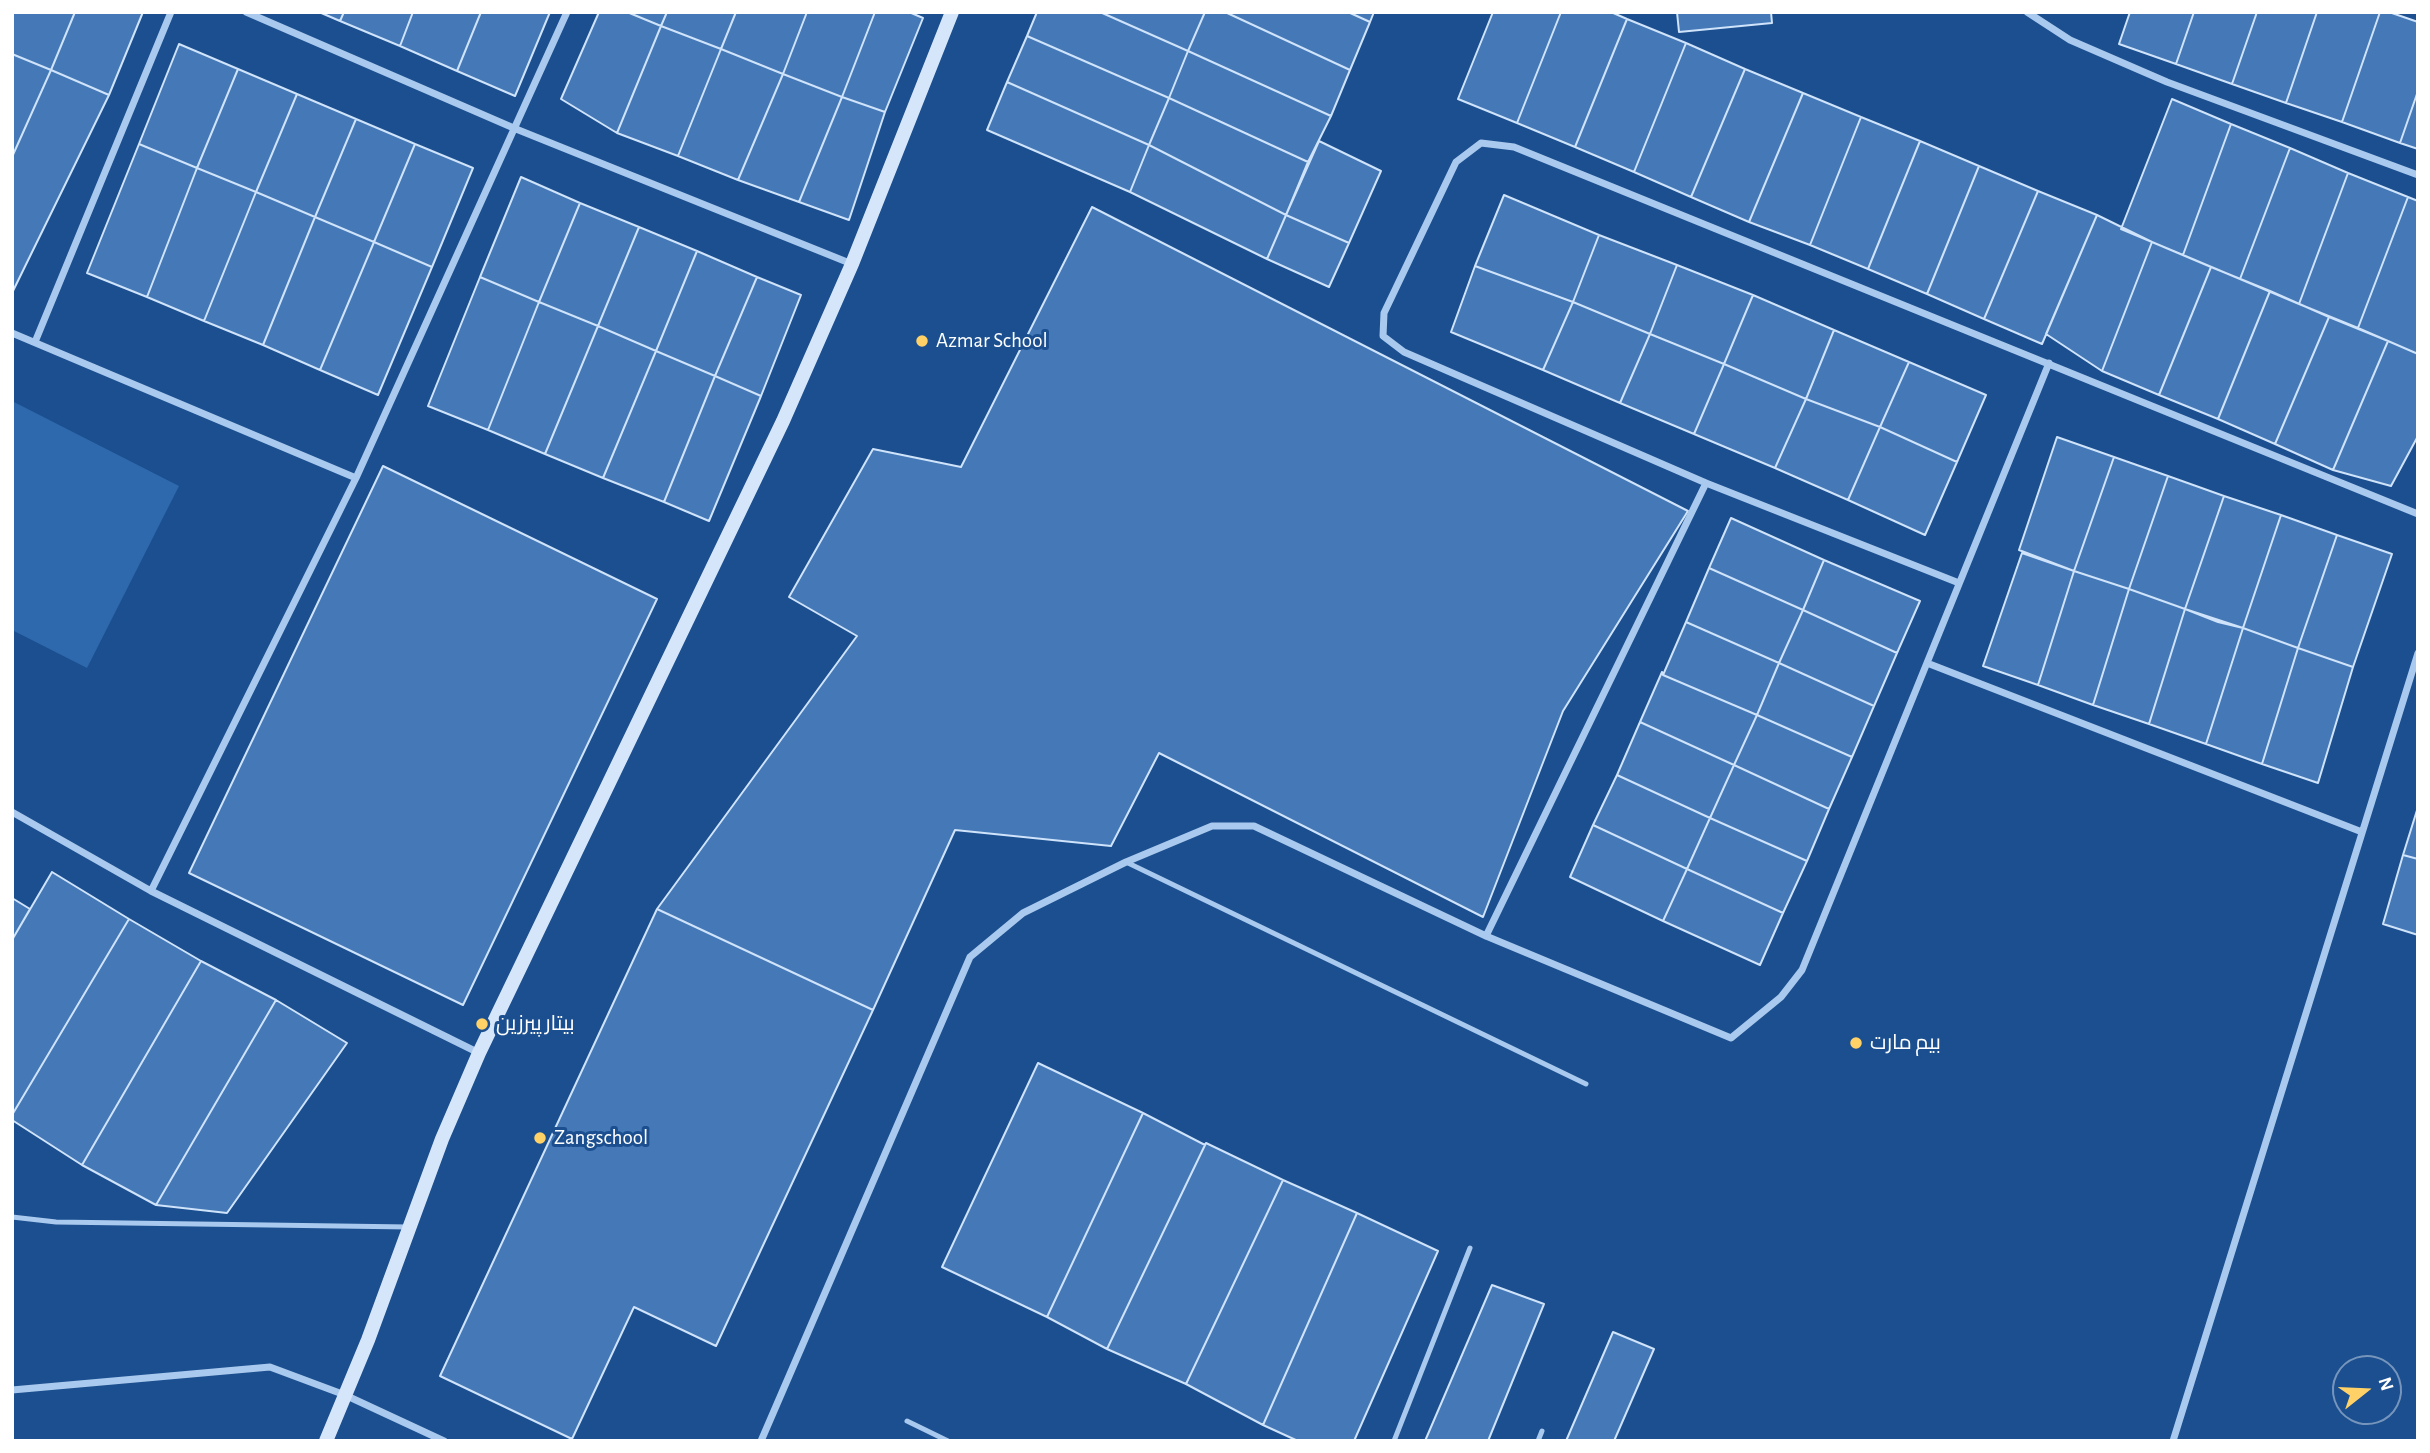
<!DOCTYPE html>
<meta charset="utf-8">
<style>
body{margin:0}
#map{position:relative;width:2430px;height:1453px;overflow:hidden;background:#1b4f8f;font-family:"Alegreya Sans",sans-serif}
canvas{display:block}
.frame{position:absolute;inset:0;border:14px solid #fff;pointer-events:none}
.north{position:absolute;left:2332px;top:1355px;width:70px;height:70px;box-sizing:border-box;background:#1b4f8f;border:2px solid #7695bc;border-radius:50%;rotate:72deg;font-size:19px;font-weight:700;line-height:28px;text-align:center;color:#fff}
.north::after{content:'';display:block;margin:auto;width:24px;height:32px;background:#ffd166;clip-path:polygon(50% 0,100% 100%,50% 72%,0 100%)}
</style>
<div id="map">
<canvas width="2430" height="1453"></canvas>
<div class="frame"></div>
<div class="north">N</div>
</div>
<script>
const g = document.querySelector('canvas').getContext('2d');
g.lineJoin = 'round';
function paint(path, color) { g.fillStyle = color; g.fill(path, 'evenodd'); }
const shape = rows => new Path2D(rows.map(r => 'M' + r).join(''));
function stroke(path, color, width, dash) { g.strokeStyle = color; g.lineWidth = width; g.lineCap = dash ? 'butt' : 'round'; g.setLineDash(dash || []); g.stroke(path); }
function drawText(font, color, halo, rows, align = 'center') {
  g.font = font + ' "Alegreya Sans",Cairo,sans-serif'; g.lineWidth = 6; g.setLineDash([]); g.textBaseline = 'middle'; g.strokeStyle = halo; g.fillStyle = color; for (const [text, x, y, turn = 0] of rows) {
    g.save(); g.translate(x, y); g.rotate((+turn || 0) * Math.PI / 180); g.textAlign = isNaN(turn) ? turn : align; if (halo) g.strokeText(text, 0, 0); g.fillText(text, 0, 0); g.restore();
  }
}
paint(shape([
 [12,401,179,486,87,668,12,630]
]), '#2e69ad');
const building = shape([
 [12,12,75,12,51,70,12,54,12,12],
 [75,12,143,12,109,95,51,70,75,12],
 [319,12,344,12,340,21,319,12],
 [344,12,413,12,400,46,340,21,344,12],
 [413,12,481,12,457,71,400,46,413,12],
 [481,12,550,12,515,96,457,71,481,12],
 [599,12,627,12,661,26,617,133,561,99,599,12],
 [627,12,667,12,661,26,627,12],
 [667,12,736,12,721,49,661,26,667,12],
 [736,12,807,12,783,74,721,49,736,12],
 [807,12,875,12,842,97,783,74,807,12],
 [875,12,909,12,923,18,885,112,842,97,875,12],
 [1037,12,1100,12,1188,51,1169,98,1027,36,1037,12],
 [1100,12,1205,12,1188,51,1100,12],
 [1205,12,1225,12,1350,70,1331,116,1188,51,1205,12],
 [1225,12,1348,12,1370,22,1350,70,1225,12],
 [1348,12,1374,12,1370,22,1348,12],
 [1493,12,1561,12,1517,123,1458,99,1493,12],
 [1561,12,1611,12,1627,19,1575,147,1517,123,1561,12],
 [1677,12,1771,12,1772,23,1679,32,1677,12],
 [2130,12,2194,12,2176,64,2119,44,2130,12],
 [2194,12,2257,12,2232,84,2176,64,2194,12],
 [2257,12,2317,12,2286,103,2232,84,2257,12],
 [2317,12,2380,12,2342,122,2286,103,2317,12],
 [2380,12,2389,12,2418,22,2418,91,2400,143,2342,122,2380,12],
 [1627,19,1686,43,1634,172,1575,147,1627,19],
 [661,26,721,49,678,156,617,133,661,26],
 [1027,36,1169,98,1149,145,1007,82,1027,36],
 [1686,43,1745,69,1691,197,1634,172,1686,43],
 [179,44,238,69,197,168,139,144,179,44],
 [721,49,783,74,738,180,678,156,721,49],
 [1188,51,1331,116,1308,162,1169,98,1188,51],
 [12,54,51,70,12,157,12,54],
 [238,69,297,94,256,192,197,168,238,69],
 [1745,69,1803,93,1749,222,1691,197,1745,69],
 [51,70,109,95,12,293,12,157,51,70],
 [783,74,842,97,799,202,738,180,783,74],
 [1007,82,1149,145,1130,192,987,130,1007,82],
 [2418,91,2418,149,2400,143,2418,91],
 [1803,93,1861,117,1810,245,1749,222,1803,93],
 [297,94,356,119,315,217,256,192,297,94],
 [842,97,885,112,849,220,799,202,842,97],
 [1169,98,1308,162,1286,215,1149,145,1169,98],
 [2172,99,2231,124,2183,255,2121,229,2172,99],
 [1861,117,1920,141,1868,269,1810,245,1861,117],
 [356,119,415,144,374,242,315,217,356,119],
 [2231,124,2290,148,2240,279,2183,255,2231,124],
 [1319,141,1381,171,1349,243,1286,215,1319,141],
 [1920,141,1979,166,1927,294,1868,269,1920,141],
 [139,144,197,168,147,297,87,273,139,144],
 [415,144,473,168,432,267,374,242,415,144],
 [1149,145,1286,215,1267,259,1130,192,1149,145],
 [2290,148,2348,173,2299,304,2240,279,2290,148],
 [1979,166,2038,191,1984,319,1927,294,1979,166],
 [197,168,256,192,204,321,147,297,197,168],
 [2348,173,2408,197,2358,328,2299,304,2348,173],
 [521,177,580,203,539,302,480,277,521,177],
 [2038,191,2097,215,2042,344,1984,319,2038,191],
 [256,192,315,217,263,345,204,321,256,192],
 [1504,195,1599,235,1573,302,1475,266,1504,195],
 [2408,197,2418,201,2418,354,2358,328,2408,197],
 [580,203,639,227,598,326,539,302,580,203],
 [1092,207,1688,511,1563,711,1483,917,1159,753,1111,846,955,830,873,1010,657,909,857,636,789,597,873,449,961,467,1092,207],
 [1286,215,1349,243,1329,287,1267,259,1286,215],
 [2097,215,2152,242,2102,371,2046,334,2097,215],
 [315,217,374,242,320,370,263,345,315,217],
 [639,227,697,251,656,351,598,326,639,227],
 [1599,235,1677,265,1650,334,1573,302,1599,235],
 [374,242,432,267,378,395,320,370,374,242],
 [2152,242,2211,267,2159,395,2102,371,2152,242],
 [697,251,757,277,715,376,656,351,697,251],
 [1677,265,1753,295,1724,364,1650,334,1677,265],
 [1475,266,1573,302,1543,370,1451,332,1475,266],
 [2211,267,2270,291,2218,419,2159,395,2211,267],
 [480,277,539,302,488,430,428,406,480,277],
 [757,277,801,295,761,396,715,376,757,277],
 [2270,291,2329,317,2275,444,2218,419,2270,291],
 [1753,295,1834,330,1806,399,1724,364,1753,295],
 [539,302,598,326,545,454,488,430,539,302],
 [1573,302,1650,334,1620,403,1543,370,1573,302],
 [2329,317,2388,341,2333,470,2275,444,2329,317],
 [598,326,656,351,603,478,545,454,598,326],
 [1834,330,1909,362,1880,427,1806,399,1834,330],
 [1650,334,1724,364,1694,434,1620,403,1650,334],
 [2388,341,2418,354,2418,436,2391,486,2333,470,2388,341],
 [656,351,715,376,664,502,603,478,656,351],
 [1909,362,1986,395,1957,462,1880,427,1909,362],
 [1724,364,1806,399,1775,468,1694,434,1724,364],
 [715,376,761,396,709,521,664,502,715,376],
 [1806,399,1880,427,1848,500,1775,468,1806,399],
 [1880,427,1957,462,1925,535,1848,500,1880,427],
 [2057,437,2114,457,2074,571,2019,550,2057,437],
 [2114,457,2168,476,2129,589,2074,571,2114,457],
 [383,466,657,599,463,1005,189,873,383,466],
 [2168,476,2224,496,2185,609,2129,589,2168,476],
 [2224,496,2281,515,2243,628,2185,609,2224,496],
 [2281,515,2337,535,2298,648,2243,628,2281,515],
 [1731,518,1824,560,1803,610,1709,568,1731,518],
 [2337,535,2392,554,2353,667,2298,648,2337,535],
 [2022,553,2074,571,2038,685,1983,666,2022,553],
 [1824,560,1920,601,1897,653,1803,610,1824,560],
 [1709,568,1803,610,1779,663,1686,622,1709,568],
 [2074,571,2129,589,2093,705,2038,685,2074,571],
 [2129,589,2185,609,2149,724,2093,705,2129,589],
 [2185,609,2218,622,2243,628,2206,744,2149,724,2185,609],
 [1803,610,1897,653,1874,706,1779,663,1803,610],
 [1686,622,1779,663,1757,715,1663,675,1686,622],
 [2243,628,2298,648,2262,764,2206,744,2243,628],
 [2298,648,2353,667,2318,783,2262,764,2298,648],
 [1779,663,1874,706,1852,757,1757,715,1779,663],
 [1662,672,1663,675,1757,715,1734,765,1640,722,1662,672],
 [1757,715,1852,757,1829,809,1734,765,1757,715],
 [1640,722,1734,765,1710,818,1617,775,1640,722],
 [1734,765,1829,809,1807,861,1710,818,1734,765],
 [1617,775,1710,818,1687,869,1593,825,1617,775],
 [2418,807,2418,859,2403,855,2418,807],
 [1710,818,1807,861,1783,913,1687,869,1710,818],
 [1593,825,1687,869,1663,921,1570,877,1593,825],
 [2403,855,2418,859,2418,935,2383,924,2403,855],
 [1687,869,1783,913,1760,965,1663,921,1687,869],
 [52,872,129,919,12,1115,12,940,52,872],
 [12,898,30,909,12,940,12,898],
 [657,909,873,1010,716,1346,634,1307,572,1439,440,1376,657,909],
 [129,919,201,961,82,1165,12,1120,12,1115,129,919],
 [201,961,276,1000,156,1205,82,1165,201,961],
 [276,1000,347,1043,227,1213,156,1205,276,1000],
 [1038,1063,1143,1113,1047,1317,942,1267,1038,1063],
 [1143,1113,1205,1145,1107,1349,1047,1317,1143,1113],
 [1206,1143,1283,1180,1186,1384,1107,1349,1206,1143],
 [1283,1180,1357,1213,1263,1425,1186,1384,1283,1180],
 [1357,1213,1438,1251,1354,1441,1298,1441,1263,1425,1357,1213],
 [1492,1285,1544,1304,1488,1441,1425,1441,1492,1285],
 [1613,1332,1654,1349,1614,1441,1566,1441,1613,1332]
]);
paint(building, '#4478b7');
stroke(building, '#cfe3fa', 2);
stroke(shape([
 [1126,862,1586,1084],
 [12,1217,56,1222,409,1227],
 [907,1421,948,1441],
 [1394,1441,1470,1248],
 [1538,1441,1542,1431]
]), '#a9c9ee', 5);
stroke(shape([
 [246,12,516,129,852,264],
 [2027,12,2070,40,2167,82,2418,175],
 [12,333,356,478],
 [35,342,171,12],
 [1959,583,1706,483,1404,352,1383,336,1384,313,1456,162,1481,143,1514,147,2418,514],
 [1927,663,2362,832],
 [12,812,151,891,479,1053],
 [151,891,356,478,567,12],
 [1486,936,1706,483],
 [12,1390,270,1367,345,1395,444,1441],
 [761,1441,970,957,1023,913,1126,862,1212,826,1254,826,1486,936,1731,1038,1781,997,1802,970,2049,363],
 [2173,1441,2418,653]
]), '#a9c9ee', 7);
stroke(shape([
 [326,1441,368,1340,442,1139,479,1053,783,421,852,264,952,12]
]), '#d6e6fa', 14);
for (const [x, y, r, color] of [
 [922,341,7,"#ffd166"],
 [482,1024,7,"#ffd166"],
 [1856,1043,7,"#ffd166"],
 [540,1138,7,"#ffd166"]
]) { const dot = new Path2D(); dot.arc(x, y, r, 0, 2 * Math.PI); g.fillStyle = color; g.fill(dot); stroke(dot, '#1b4f8f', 2.5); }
drawText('21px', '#fff', '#1b4f8f', [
 ["Azmar School",936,341],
 ["بيتار پيرزين",496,1024],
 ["بیم مارت",1870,1043],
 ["Zangschool",554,1138]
], 'left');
</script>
